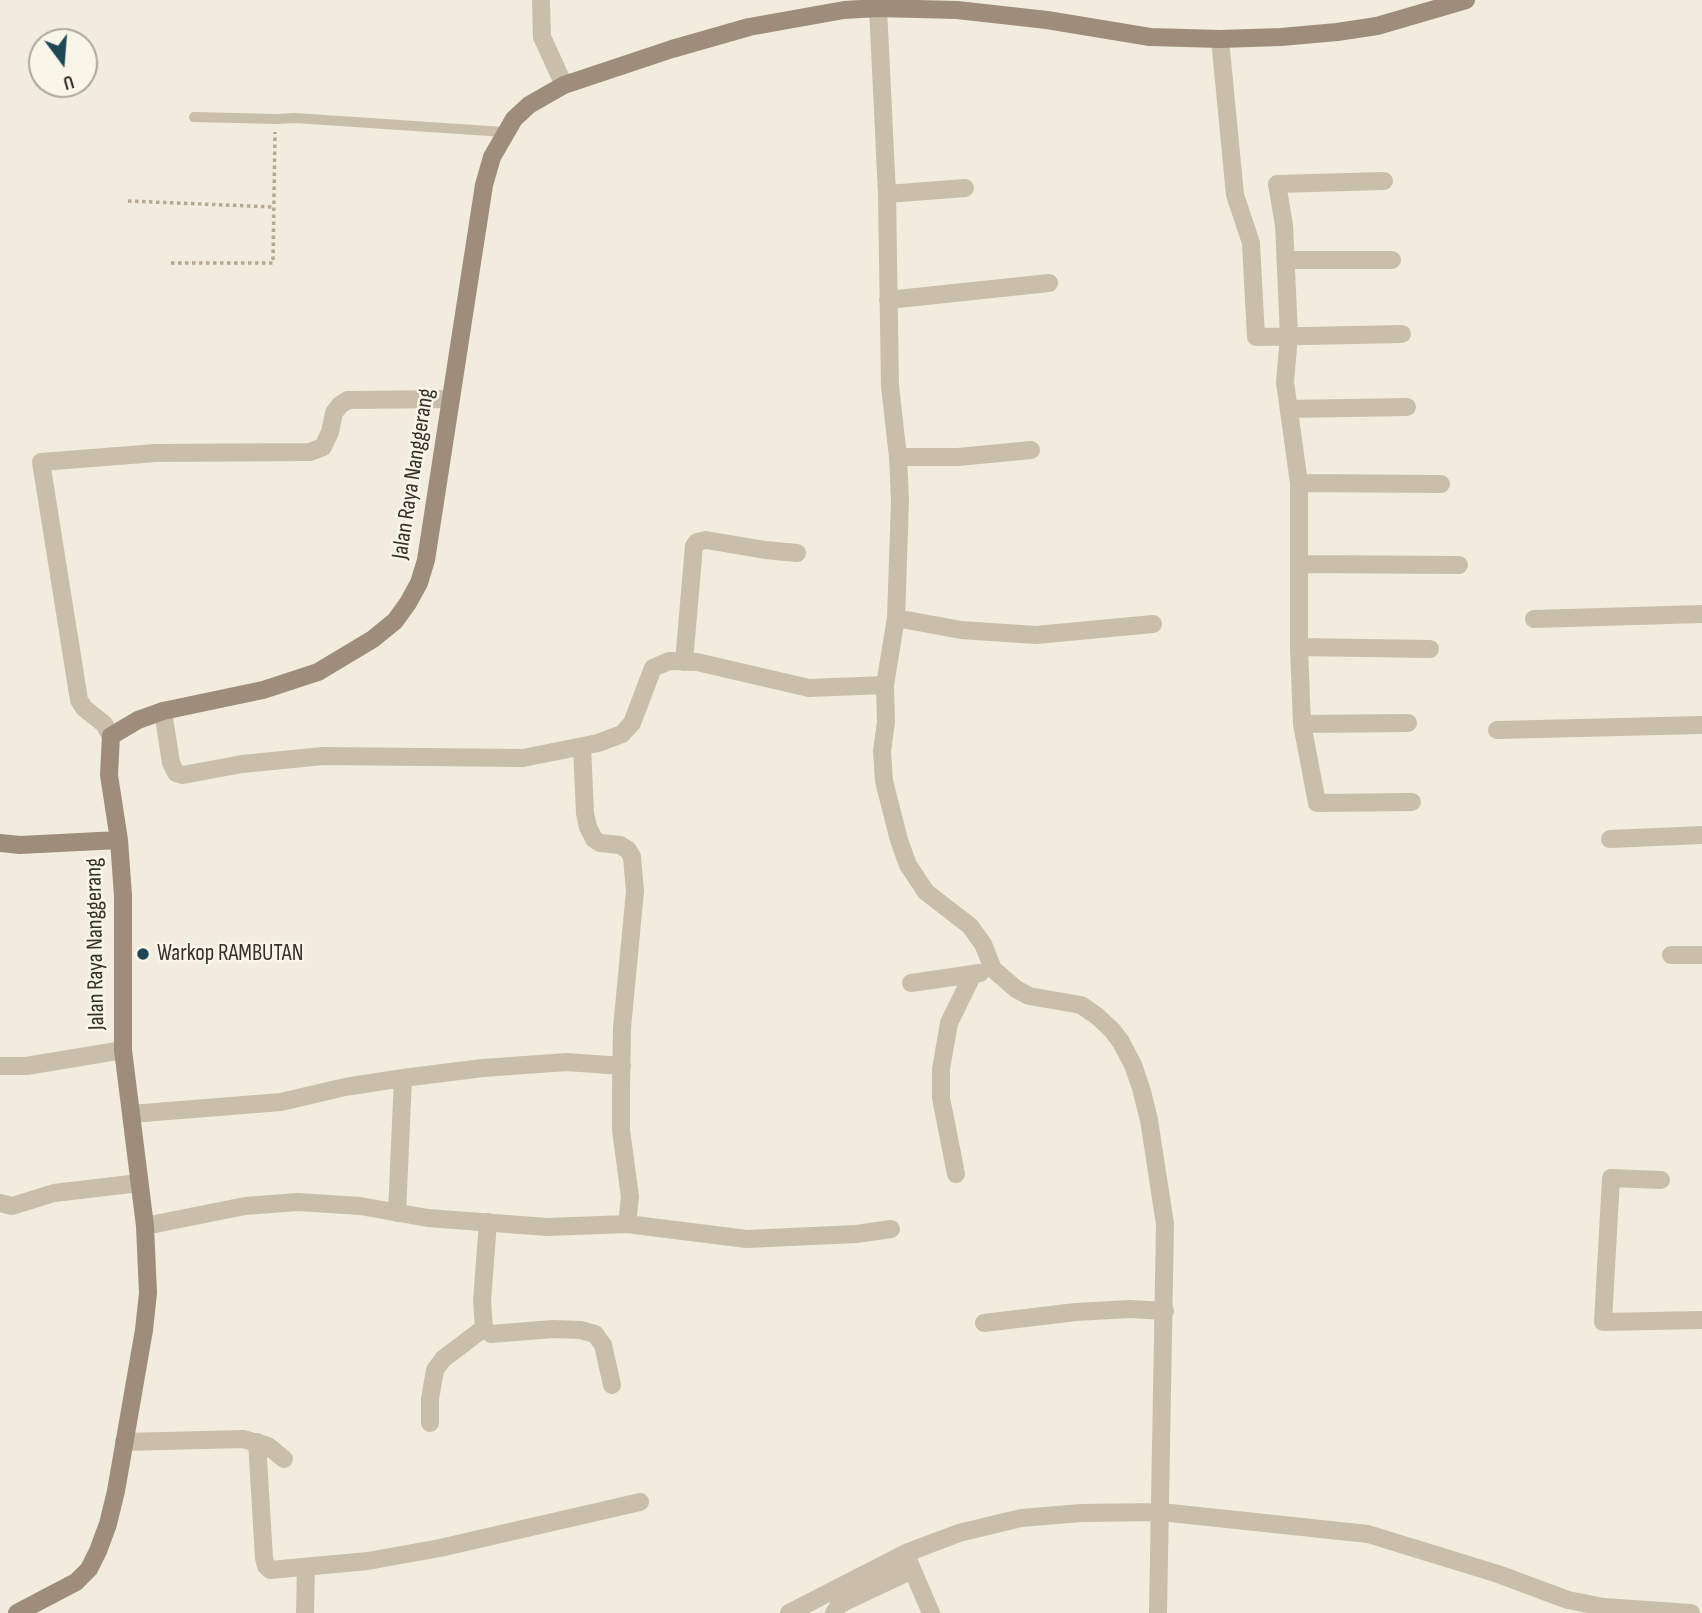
<!DOCTYPE html>
<style>
body{margin:0}
#map{position:relative;width:1702px;height:1613px;overflow:hidden;background:#f1ecdd;font-family:"Sofia Sans Condensed",sans-serif}
canvas{display:block}
.north{position:absolute;left:28px;top:28px;width:70px;height:70px;box-sizing:border-box;background:#f9f5e9;border:2px solid #aba69c;border-radius:50%;rotate:164deg;font-size:19px;font-weight:700;line-height:28px;text-align:center;color:#363029}
.north::after{content:'';display:block;margin:auto;width:24px;height:32px;background:#1f4857;clip-path:polygon(50% 0,100% 100%,50% 72%,0 100%)}
</style>
<div id="map">
<canvas width="1702" height="1613"></canvas>
<div class="north">U</div>
</div>
<script>
const g = document.querySelector('canvas').getContext('2d');
g.lineJoin = 'round';
const shape = rows => new Path2D(rows.map(r => 'M' + r).join(''));
function stroke(path, color, width, dash) { g.strokeStyle = color; g.lineWidth = width; g.lineCap = dash ? 'butt' : 'round'; g.setLineDash(dash || []); g.stroke(path); }
function drawText(font, color, halo, rows, align = 'center') {
  g.font = font + ' "Sofia Sans Condensed",sans-serif'; g.lineWidth = 5; g.setLineDash([]); g.textBaseline = 'middle'; g.strokeStyle = halo; g.fillStyle = color; for (const [text, x, y, turn = 0] of rows) {
    g.save(); g.translate(x, y); g.rotate((+turn || 0) * Math.PI / 180); g.textAlign = isNaN(turn) ? turn : align; if (halo) g.strokeText(text, 0, 0); g.fillText(text, 0, 0); g.restore();
  }
}
stroke(shape([
 [128,201,274,207],
 [171,263,273,263,275,132]
]), '#b5a893', 3.5, [3.5, 3.5]);
stroke(shape([
 [194,117,276,119,295,118,504,132]
]), '#c9bea9', 10);
stroke(shape([
 [541,0,542,37,564,85],
 [878,8,887,194,890,386,898,457,900,501,896,618,885,685,886,722,882,751,884,781,899,840,908,865,926,892,970,926,983,944,993,969,1016,989,1029,996,1081,1005,1097,1016,1112,1030,1121,1042,1133,1065,1141,1088,1149,1120,1165,1224,1158,1613],
 [1220,39,1235,195,1251,243,1256,337,1402,334],
 [1384,181,1277,184,1284,225,1289,336,1285,382,1299,483,1299,647,1302,724,1317,803,1412,802],
 [887,194,965,188],
 [1286,260,1392,260],
 [888,300,1049,283],
 [1289,409,1407,407],
 [898,457,958,457,1031,450],
 [1299,483,1441,484],
 [1299,564,1459,565],
 [896,618,961,630,1036,635,1153,624],
 [1534,619,1702,614],
 [1299,647,1430,649],
 [684,662,694,546,697,542,706,540,765,550,797,553],
 [163,711,171,763,176,773,183,775,242,764,323,756,523,758,598,743,622,734,632,723,653,668,669,661,697,662,809,688,885,685],
 [1302,724,1408,723],
 [1497,730,1702,725],
 [111,736,104,724,84,708,79,700,41,462,156,453,310,452,323,447,330,432,334,413,340,405,348,400,451,399],
 [582,746,585,813,588,827,594,839,600,843,620,845,628,850,632,857,635,891,622,1028,621,1093,621,1130,630,1197,627,1224],
 [1610,839,1702,835],
 [1671,955,1702,955],
 [911,983,980,973],
 [0,1066,26,1066,123,1050],
 [131,1114,281,1102,345,1087,403,1078],
 [956,1174,941,1098,941,1069,949,1023,973,974],
 [1661,1180,1611,1178,1603,1322,1702,1320],
 [0,1203,12,1206,54,1193,139,1183],
 [397,1213,403,1078,483,1068,567,1062,622,1066],
 [488,1222,482,1301,484,1328,491,1334,553,1329,580,1330,595,1334,603,1345,612,1385],
 [145,1226,245,1206,298,1202,360,1206,428,1218,547,1227,627,1224,747,1239,856,1234,891,1229],
 [984,1323,1076,1312,1130,1309,1165,1311],
 [430,1423,430,1399,435,1370,443,1359,484,1328],
 [124,1442,243,1439,268,1446,284,1459],
 [257,1442,264,1558,266,1566,270,1570,368,1561,440,1548,640,1502],
 [909,1562,931,1613],
 [305,1613,306,1568],
 [789,1613,906,1553,959,1533,1021,1518,1081,1513,1161,1512,1368,1534,1498,1574,1568,1600,1604,1607,1691,1613],
 [834,1613,840,1604,912,1570]
]), '#c9bea9', 18);
stroke(shape([
 [0,843,20,845,119,840],
 [17,1613,76,1582,89,1569,98,1551,108,1524,116,1491,144,1330,148,1293,145,1226,123,1050,123,896,119,840,109,775,111,736,138,720,163,711,263,690,318,672,373,639,395,621,408,603,419,583,426,560,484,185,492,157,514,119,529,105,564,85,672,49,749,27,844,10,878,8,957,10,1047,20,1150,37,1220,39,1281,37,1337,32,1377,26,1466,0]
]), '#9d8d7a', 18);
for (const [x, y, r, color] of [
 [143,954,7,"#1f4857"]
]) { const dot = new Path2D(); dot.arc(x, y, r, 0, 2 * Math.PI); g.fillStyle = color; g.fill(dot); stroke(dot, '#f9f5e9', 2.5); }
drawText('23px', '#363029', '#f9f5e9', [
 ["Jalan Raya Nanggerang",414,474,-81],
 ["Jalan Raya Nanggerang",96,944,-91]
]);
drawText('23px', '#363029', '#f9f5e9', [
 ["Warkop RAMBUTAN",157,954]
], 'left');
</script>
